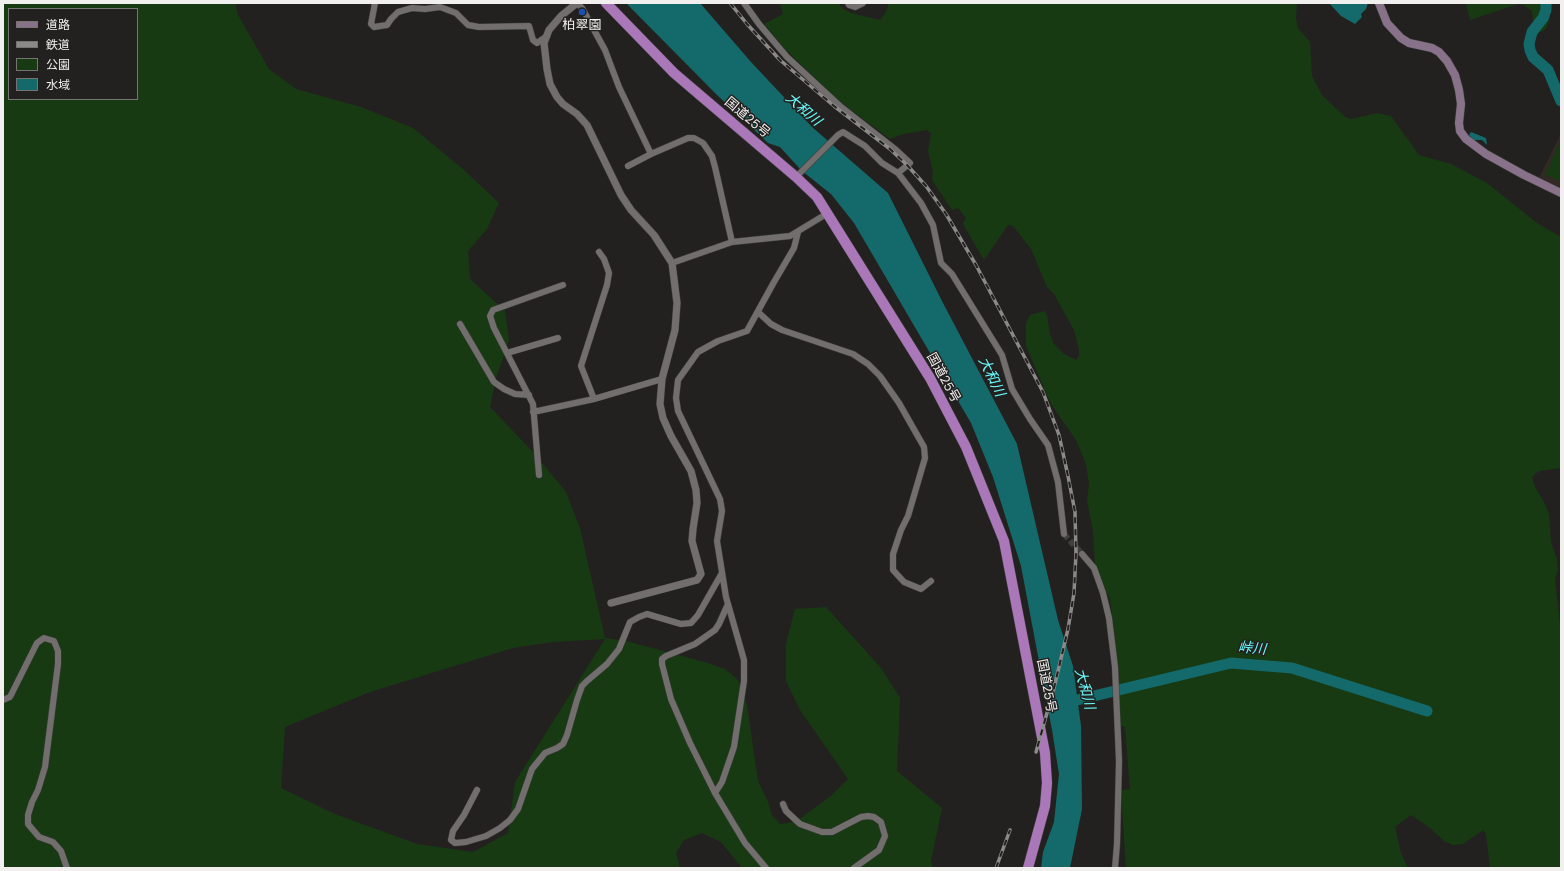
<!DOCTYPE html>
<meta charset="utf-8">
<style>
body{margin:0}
#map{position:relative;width:1564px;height:871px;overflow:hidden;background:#23211f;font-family:"DM Sans","Noto Sans JP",sans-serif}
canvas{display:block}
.frame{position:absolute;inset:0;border:4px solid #f1f0ef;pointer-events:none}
.legend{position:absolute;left:8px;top:8px;width:130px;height:92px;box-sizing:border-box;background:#23211f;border:1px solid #757472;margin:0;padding:5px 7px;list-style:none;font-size:12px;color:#f1f0ef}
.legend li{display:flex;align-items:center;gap:8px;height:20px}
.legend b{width:20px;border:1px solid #757472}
</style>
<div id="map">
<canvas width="1564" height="871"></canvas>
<div class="frame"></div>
<ul class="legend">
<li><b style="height:5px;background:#877289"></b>道路</li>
<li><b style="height:5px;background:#8b8a88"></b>鉄道</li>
<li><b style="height:11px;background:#173a13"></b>公園</li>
<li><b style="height:11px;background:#146a6b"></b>水域</li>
</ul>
</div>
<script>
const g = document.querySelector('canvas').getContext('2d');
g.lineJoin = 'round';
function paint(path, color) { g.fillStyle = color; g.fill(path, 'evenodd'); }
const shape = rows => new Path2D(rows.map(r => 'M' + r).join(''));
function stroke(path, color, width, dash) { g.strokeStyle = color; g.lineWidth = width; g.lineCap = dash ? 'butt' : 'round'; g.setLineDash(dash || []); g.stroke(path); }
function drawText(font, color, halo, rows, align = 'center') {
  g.font = font + ' "DM Sans","Noto Sans JP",sans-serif'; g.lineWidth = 3; g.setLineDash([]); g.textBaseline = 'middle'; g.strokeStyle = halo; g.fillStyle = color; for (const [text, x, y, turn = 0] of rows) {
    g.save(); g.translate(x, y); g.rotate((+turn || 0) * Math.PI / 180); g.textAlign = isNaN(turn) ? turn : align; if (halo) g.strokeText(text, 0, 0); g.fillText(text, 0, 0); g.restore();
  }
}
paint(shape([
 [1560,135,1561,136,1561,189,1539,178]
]), '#302924');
paint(shape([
 [3,3,236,3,237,13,269,69,296,89,361,107,413,128,464,170,499,203,487,229,468,251,470,279,505,311,509,340,496,378,490,407,534,453,566,492,580,528,605,638,626,641,708,663,725,669,738,680,747,705,758,781,768,802,772,815,780,824,787,823,797,821,832,795,848,779,800,710,786,681,786,644,795,609,826,607,881,668,900,698,897,771,942,808,931,861,933,868,742,868,721,842,702,833,684,840,676,853,680,868,3,868],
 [9,9,137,9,137,99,9,99],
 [605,639,515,782,508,833,473,852,417,844,335,814,281,788,285,727,370,692,513,648,553,642],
 [780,3,838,3,842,8,851,13,880,20,886,12,889,3,1297,3,1296,19,1298,28,1310,42,1312,76,1322,95,1343,115,1347,118,1352,119,1377,113,1391,116,1419,155,1451,164,1487,183,1537,223,1561,237,1561,468,1539,471,1532,477,1535,487,1545,504,1549,514,1551,542,1557,560,1558,570,1555,579,1561,634,1561,868,1490,868,1486,834,1483,830,1463,844,1453,845,1444,841,1430,828,1411,815,1395,827,1401,853,1408,868,1126,868,1121,790,1130,789,1125,727,1120,726,1115,640,1110,599,1095,566,1093,531,1087,501,1089,484,1086,464,1076,440,1051,404,1026,346,1026,324,1028,319,1030,315,1044,311,1047,315,1050,334,1054,344,1064,354,1076,360,1079,356,1079,350,1074,330,1054,294,1047,287,1031,249,1013,226,1008,225,984,260,963,224,966,218,958,208,952,210,932,180,933,171,928,151,931,133,927,130,903,134,890,139,839,101,786,50,764,24,783,14],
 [1466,3,1549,3,1550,18,1547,27,1543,31,1539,32,1534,30,1532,11,1524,5,1518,4,1470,20],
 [1561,140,1561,181,1545,175]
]), '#173a13');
paint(shape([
 [626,3,700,3,751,62,812,127,888,193,943,303,1017,444,1058,620,1073,666,1081,726,1082,809,1070,868,1041,868,1043,852,1054,822,1059,774,1052,730,1021,566,993,477,971,423,854,223,831,194,802,171,780,147,768,143,716,94],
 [1329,3,1368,3,1366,9,1361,14,1362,17,1355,24,1341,16],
 [1471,132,1486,138,1487,145,1482,140,1473,140,1469,135]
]), '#146a6b');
stroke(shape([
 [1546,3,1546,10,1543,18,1532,32,1529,44,1530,50,1533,57,1548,70,1561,101],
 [1073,701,1231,663,1292,668,1427,711]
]), '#146a6b', 11);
stroke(shape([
 [1064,534,1082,554]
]), '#42403e', 6, [6, 3]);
const minor = shape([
 [375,3,371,24,374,27,387,25,391,19,398,12,412,8,425,9,440,7,456,13,468,25,479,27,529,26,533,40,537,43,547,36],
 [577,3,582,8,605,50,619,87,651,154],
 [744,3,759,24,787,57,840,106,895,149,910,163,898,173,921,203,933,225,941,263,952,274,1002,355,1012,389,1030,419,1048,445,1058,482,1064,534],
 [848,3,849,5,855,7,863,3],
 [628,166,651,154,688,138,694,138,703,143,712,156,715,167,732,242],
 [796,177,838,135,843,132,865,146,882,163,898,173],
 [672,263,732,242,790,236,828,213],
 [758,312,771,324,782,330,853,354,868,364,880,376,899,403,924,447,925,458,908,516,901,530,893,554,893,570,904,582,921,589,931,581],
 [460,324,494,382,504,389,515,394,529,395],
 [507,353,558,338],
 [594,399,581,366,607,285,609,273,604,259,599,252],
 [533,412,594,399,662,379],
 [539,475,533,404,494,328,490,316,493,310,563,285],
 [1082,554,1094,568,1103,593,1109,618,1115,667,1119,761,1117,844,1115,868],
 [728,604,719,624,715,630,695,644,666,656,662,659,662,664,671,699,690,743,715,793,745,843,766,868],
 [3,700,10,697,37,643,44,638,54,641,58,651,58,664,45,767,38,790,32,802,28,815,28,824,39,837,53,842,61,851,67,868],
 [477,790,464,815,453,831,451,840,455,843,466,842,486,836,500,828,510,820,518,809,532,769,545,753,557,748,563,744,567,735,577,700,582,686,587,681,607,664,619,649,630,622,639,617,647,614,681,624,691,623,698,615,722,573],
 [715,793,722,782,734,747,744,681,744,660,726,597,717,541,722,511,720,499,678,411,676,398,678,380,698,352,718,341,747,331,774,282,794,248,798,232],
 [783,804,786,811,800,824,822,832,832,832,861,817,868,816,874,817,881,822,885,836,879,850,854,868]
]);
const tertiary = shape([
 [577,3,561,16,549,30,544,43,547,69,550,84,557,97,563,104,577,114,587,125,621,195,631,210,654,235,672,263,677,303,675,330,662,379,660,404,663,418,671,436,691,471,696,490,697,503,693,529,692,541,701,574,697,580,611,603]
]);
const secondary = shape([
 [1379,3,1387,23,1401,38,1409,43,1432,48,1439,52,1447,61,1455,75,1459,90,1461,104,1459,123,1460,131,1466,139,1486,154,1524,175,1561,193]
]);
const trunk = shape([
 [606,3,674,73,796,177,817,197,930,378,966,447,1004,541,1045,753,1047,783,1045,806,1028,868]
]);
stroke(minor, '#3e3d3c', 7);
stroke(tertiary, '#3e3d3c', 8);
stroke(secondary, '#3e3d3c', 9);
stroke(trunk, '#3e3d3c', 11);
stroke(minor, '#716e6d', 6);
stroke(tertiary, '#716e6d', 7);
stroke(secondary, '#877289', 8);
stroke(trunk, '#aa78b8', 10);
const rail = shape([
 [730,3,747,24,780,60,834,106,890,149,907,165,926,186,946,214,976,265,1043,392,1059,435,1068,476,1075,512,1076,553,1074,593,1068,629,1054,688,1036,752],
 [996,868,1010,830]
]);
stroke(rail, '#8b8a88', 3.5);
stroke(rail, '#23211f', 2, [6]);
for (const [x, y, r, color] of [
 [582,12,4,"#1a4fb4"]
]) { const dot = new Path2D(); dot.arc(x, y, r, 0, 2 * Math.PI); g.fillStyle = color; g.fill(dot); stroke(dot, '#23211f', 1.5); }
drawText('13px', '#f1f0ef', '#23211f', [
 ["柏翠園",582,26]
]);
drawText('13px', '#f1f0ef', '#23211f', [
 ["国道25号",747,118,40],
 ["国道25号",943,378,61],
 ["国道25号",1046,686,79]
]);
drawText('italic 14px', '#6afcfe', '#23211f', [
 ["大和川",803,110,41],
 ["大和川",991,377,64],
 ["峠川",1252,649,5],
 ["大和川",1084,689,75]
]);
</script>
